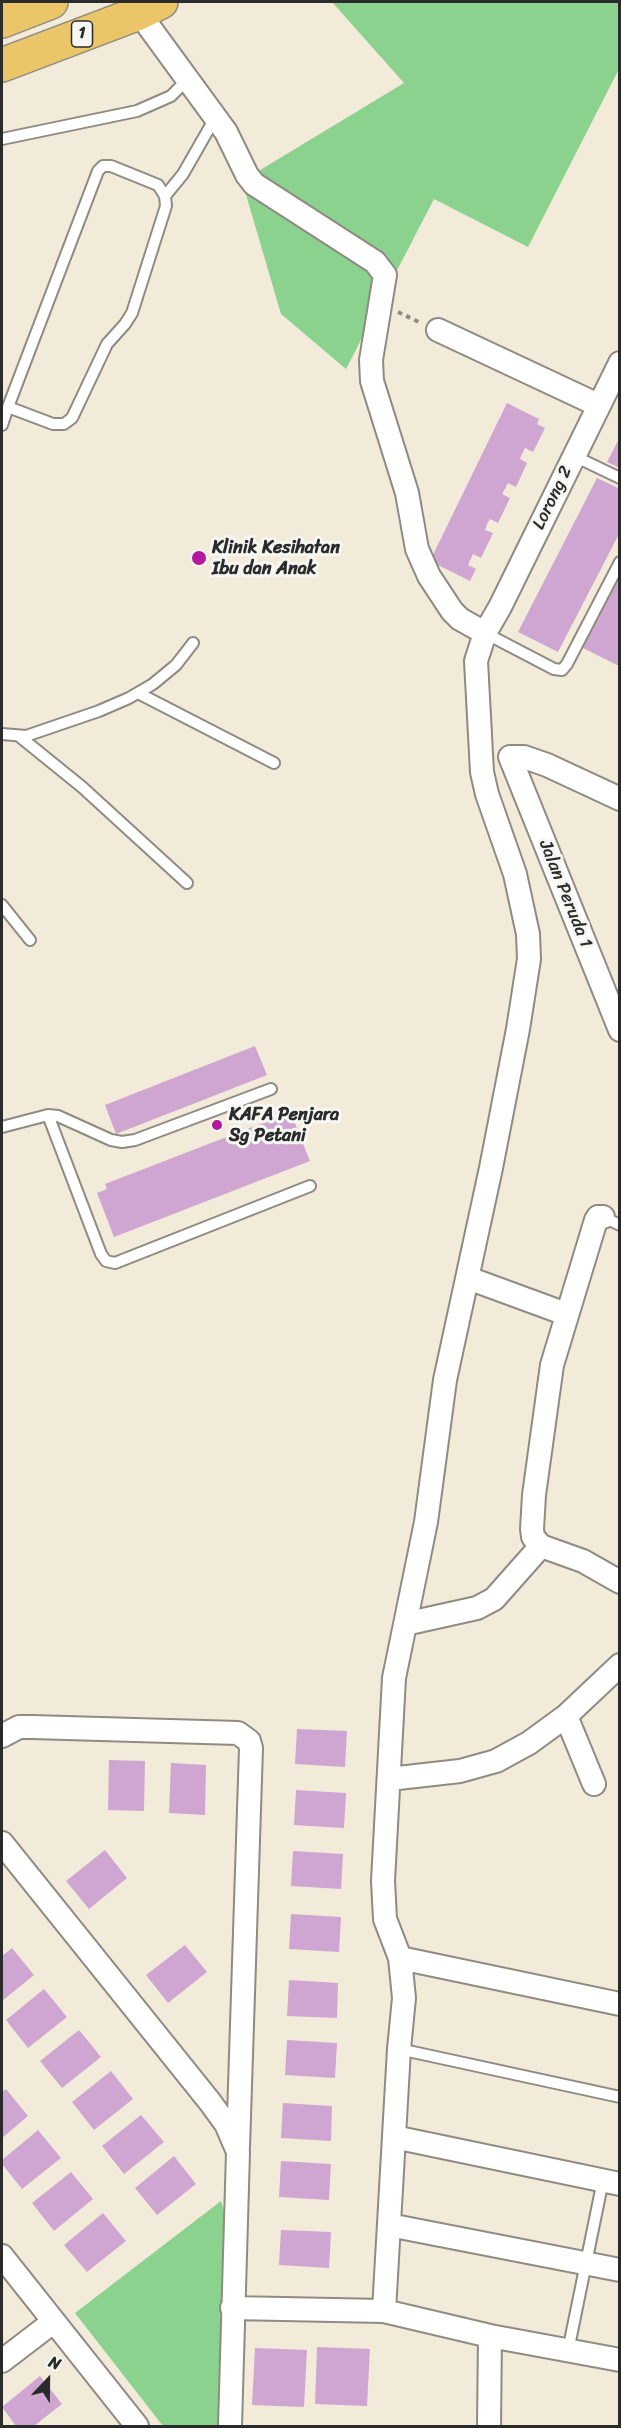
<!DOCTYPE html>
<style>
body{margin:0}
#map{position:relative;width:621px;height:2428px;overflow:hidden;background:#f3ebd9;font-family:Sriracha,sans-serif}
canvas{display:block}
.frame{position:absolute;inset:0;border:3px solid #2b2b2b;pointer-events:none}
.north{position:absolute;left:18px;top:2350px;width:60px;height:60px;-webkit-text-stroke:4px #f6f6f2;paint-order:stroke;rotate:22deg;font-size:16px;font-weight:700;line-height:24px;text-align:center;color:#2b2b2b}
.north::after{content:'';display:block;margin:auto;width:21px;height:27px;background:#2b2b2b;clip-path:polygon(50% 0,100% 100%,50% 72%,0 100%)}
</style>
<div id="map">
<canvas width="621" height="2428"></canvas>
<div class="frame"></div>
<div class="north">N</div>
</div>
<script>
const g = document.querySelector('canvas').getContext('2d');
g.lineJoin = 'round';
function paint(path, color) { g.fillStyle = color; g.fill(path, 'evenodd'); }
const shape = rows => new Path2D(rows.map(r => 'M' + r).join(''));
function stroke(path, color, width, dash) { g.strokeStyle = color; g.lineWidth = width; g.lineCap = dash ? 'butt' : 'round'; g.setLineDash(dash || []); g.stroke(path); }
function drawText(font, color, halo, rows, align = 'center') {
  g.font = font + ' Sriracha,sans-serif'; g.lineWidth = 6; g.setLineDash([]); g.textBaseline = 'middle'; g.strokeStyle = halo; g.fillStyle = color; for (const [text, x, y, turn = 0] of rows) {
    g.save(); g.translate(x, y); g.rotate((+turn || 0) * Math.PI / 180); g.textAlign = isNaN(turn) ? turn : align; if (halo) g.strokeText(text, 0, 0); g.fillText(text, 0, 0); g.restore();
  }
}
paint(shape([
 [332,2,619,2,619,69,528,247,434,199,346,369,281,314,242,181,404,83],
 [221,2201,229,2228,220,2424,219,2426,163,2426,75,2313]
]), '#8ad28e');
paint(shape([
 [507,403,539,419,537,424,545,428,533,452,525,448,522,454,520,459,527,463,516,487,508,483,505,489,502,494,510,498,498,523,490,519,487,524,485,530,493,533,481,558,473,554,468,565,476,569,470,581,430,561],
 [620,437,620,468,607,462],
 [597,478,620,489,620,532,558,652,518,632],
 [620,566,620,665,619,666,579,646],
 [255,1046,267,1075,116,1134,105,1105],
 [286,1114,289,1122,294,1121,310,1161,114,1237,97,1193,107,1189,105,1184],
 [297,1729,347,1731,345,1767,295,1764],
 [109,1760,145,1761,144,1811,108,1810],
 [171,1763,206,1765,205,1815,169,1813],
 [296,1790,346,1793,344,1828,294,1825],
 [105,1850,127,1878,89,1909,66,1881],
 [293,1851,343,1854,341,1889,291,1886],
 [291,1914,341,1917,339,1952,289,1949],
 [185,1945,207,1972,168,2003,146,1975],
 [12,1948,34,1975,2,2001,2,1956],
 [289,1980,338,1983,337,2018,287,2016],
 [44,1989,67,2017,28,2048,6,2020],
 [79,2030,101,2057,62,2088,40,2061],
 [287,2040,337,2043,335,2078,285,2075],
 [111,2071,133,2099,94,2130,72,2102],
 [6,2089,28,2116,2,2138,2,2092],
 [283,2103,332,2106,331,2141,281,2138],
 [141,2115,164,2142,124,2174,102,2146],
 [38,2130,61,2158,22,2189,2,2164,2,2160],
 [174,2156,196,2184,157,2215,135,2188],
 [281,2161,331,2164,329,2200,279,2197],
 [71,2172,93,2199,54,2231,32,2203],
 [103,2213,126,2241,87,2272,64,2245],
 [281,2230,331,2232,329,2268,279,2265],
 [317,2347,370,2349,367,2406,315,2404],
 [255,2348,307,2350,304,2407,252,2405],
 [40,2376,62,2404,34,2426,16,2426,2,2407]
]), '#cfa6d1');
const lane = shape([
 [2,139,137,111,171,96,188,79],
 [165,196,183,174,215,118],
 [2,425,8,407,98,171,103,166,111,166,158,185,165,196,166,206,132,313,125,324,107,344,72,418,64,424,53,424,8,407],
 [574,456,620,478],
 [485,633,554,669,562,670,567,664,620,562],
 [138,693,274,763],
 [2,734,26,736,99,711,129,698,153,684,176,665,193,643],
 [19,736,82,787,187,883],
 [2,905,30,940],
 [48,1115,101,1254,106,1261,115,1263,310,1186],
 [2,1127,48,1115,58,1116,111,1140,122,1142,135,1140,271,1089],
 [603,1217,620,1225],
 [399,2049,620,2097],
 [568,2351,603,2180]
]);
const street = shape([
 [139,13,226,132,247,175,254,184,375,262,385,275,371,360,372,381,407,493,417,549,429,576,452,611,460,619,485,633],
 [438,330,598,405],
 [620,799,547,765,524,757,510,757,620,1030],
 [603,1217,598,1217,596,1220,552,1365,534,1495,532,1529,533,1537,541,1546,583,1561,620,1582],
 [468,1278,566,1314],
 [405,1624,477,1608,494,1599,541,1546],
 [566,1716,594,1784],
 [2,1736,19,1727,32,1727,238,1733,249,1741,251,1748,238,2147],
 [389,1779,460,1771,496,1761,529,1743,566,1716,620,1665],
 [2,1843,210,2102,226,2124,238,2152,230,2426],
 [400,1958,620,2004],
 [394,2137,620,2184],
 [389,2225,620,2270],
 [2,2256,137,2426],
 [232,2308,384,2311,490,2336,620,2360],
 [384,2311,399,2049,404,1998,400,1958,385,1919,383,1881,394,1678,426,1522,445,1380,491,1168,518,1029,529,959,528,934,515,874,487,794,482,772,476,661,485,633,500,607,620,363],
 [2,2361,53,2322],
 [489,2426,490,2336]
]);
const primary = shape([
 [2,21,51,2],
 [2,65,139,13,161,2]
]);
stroke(lane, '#8f8b82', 14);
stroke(street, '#8f8b82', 26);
stroke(primary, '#8f8b82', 36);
stroke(shape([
 [398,312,421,323]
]), '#8f8b82', 4, [4.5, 4.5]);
stroke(lane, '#fff', 10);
stroke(street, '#fff', 22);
stroke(primary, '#eac669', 33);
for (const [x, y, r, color] of [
 [199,558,8,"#b5179e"],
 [217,1125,6,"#b5179e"]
]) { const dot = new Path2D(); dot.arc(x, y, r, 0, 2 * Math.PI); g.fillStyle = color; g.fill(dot); stroke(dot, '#f6f6f2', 2); }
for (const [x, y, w] of [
 [82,34,21]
]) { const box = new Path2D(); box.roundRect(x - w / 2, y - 13, w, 26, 4.5); g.fillStyle = '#f6f6f2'; g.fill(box); stroke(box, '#2b2b2b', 1.5); }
drawText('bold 16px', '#2b2b2b', null, [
 ["1",82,34]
]);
drawText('18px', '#2b2b2b', '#f6f6f2', [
 ["Lorong 2",553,498,-64],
 ["Jalan Peruda 1",565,894,68]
]);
drawText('bold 18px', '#2b2b2b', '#f6f6f2', [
 ["Klinik Kesihatan",212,548],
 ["Ibu dan Anak",212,569],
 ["KAFA Penjara",229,1115],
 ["Sg Petani",229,1136]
], 'left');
</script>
